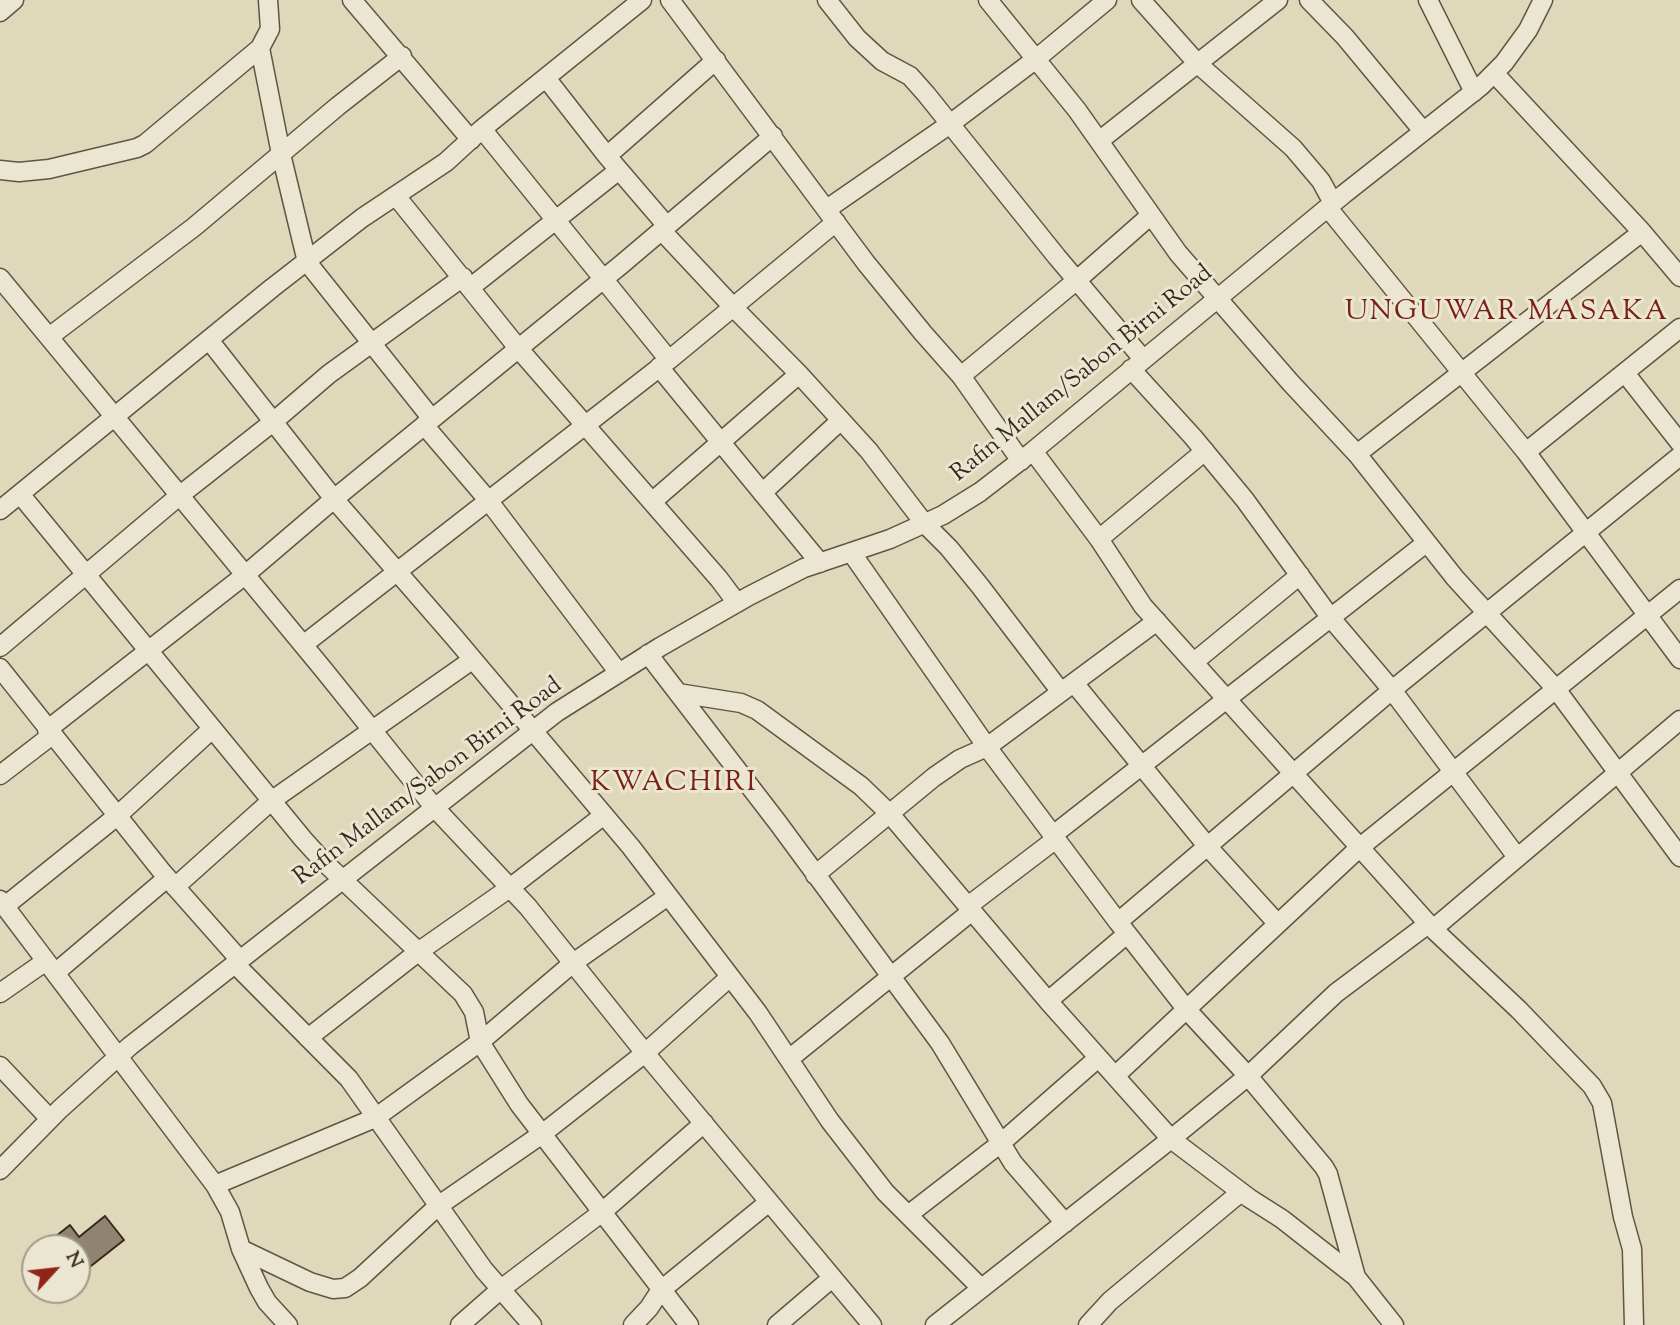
<!DOCTYPE html>
<style>
body{margin:0}
#map{position:relative;width:1680px;height:1325px;overflow:hidden;background:#e0d8ba;font-family:"Sorts Mill Goudy",serif}
canvas{display:block}
.north{position:absolute;left:21px;top:1234px;width:70px;height:70px;box-sizing:border-box;background:#ebe6d2;border:2px solid #a29a8a;border-radius:50%;rotate:63deg;font-size:19px;font-weight:700;line-height:28px;text-align:center;color:#35291d}
.north::after{content:'';display:block;margin:auto;width:24px;height:32px;background:#8f2418;clip-path:polygon(50% 0,100% 100%,50% 72%,0 100%)}
</style>
<div id="map">
<canvas width="1680" height="1325"></canvas>
<div class="north">N</div>
</div>
<script>
const g = document.querySelector('canvas').getContext('2d');
g.lineJoin = 'round';
function paint(path, color) { g.fillStyle = color; g.fill(path, 'evenodd'); }
const shape = rows => new Path2D(rows.map(r => 'M' + r).join(''));
function stroke(path, color, width, dash) { g.strokeStyle = color; g.lineWidth = width; g.lineCap = dash ? 'butt' : 'round'; g.setLineDash(dash || []); g.stroke(path); }
function drawText(font, color, halo, rows, align = 'center') {
  g.font = font + ' "Sorts Mill Goudy",serif'; g.lineWidth = 6; g.setLineDash([]); g.textBaseline = 'middle'; g.strokeStyle = halo; g.fillStyle = color; for (const [text, x, y, turn = 0] of rows) {
    g.save(); g.translate(x, y); g.rotate((+turn || 0) * Math.PI / 180); g.textAlign = isNaN(turn) ? turn : align; if (halo) g.strokeText(text, 0, 0); g.fillText(text, 0, 0); g.restore();
  }
}
const building = shape([
 [105,1216,124,1240,77,1277,77,1248,41,1248,70,1225,79,1237,105,1216]
]);
paint(building, '#8e846f');
stroke(building, '#35291d', 2);
const minor = shape([
 [352,0,471,140],
 [670,0,866,263,923,333,961,376,1021,461],
 [827,0,857,38,882,61,910,76,926,94,1057,257,1143,359],
 [988,0,1077,110,1178,253,1290,382,1357,454,1455,578,1556,689,1680,857],
 [1141,0,1198,64,1293,148,1321,181,1333,203],
 [1309,0,1345,37,1423,131],
 [1428,0,1474,92],
 [0,12,14,0],
 [260,48,281,154,307,262,432,419],
 [1494,73,1642,232,1680,277],
 [546,78,607,156,667,226],
 [482,129,669,360],
 [1099,141,1278,0],
 [607,156,716,60],
 [0,170,19,172,49,169,137,148,145,144,260,48,270,29,268,0],
 [396,196,518,348,719,579,737,603],
 [1328,208,1526,452,1680,659],
 [827,209,950,124,1036,59,1107,0],
 [662,231,734,308,799,374,869,451,924,523,949,548,980,586,1061,692],
 [0,278,323,669,434,807,528,907,645,1053,872,1325],
 [471,287,619,170],
 [49,337,194,227,338,106,402,56],
 [209,340,334,499,454,637,631,847,758,1013,830,1121,885,1192,981,1288],
 [659,367,820,563],
 [1131,369,1193,437,1245,500,1330,617,1392,690,1517,857],
 [1625,373,1680,443],
 [961,376,1077,280,1151,215],
 [424,425,488,500,619,673],
 [1033,451,1099,539,1143,606,1433,929,1519,1010,1592,1086,1602,1103,1623,1217,1632,1249,1634,1325],
 [1526,452,1680,328],
 [1357,454,1642,232],
 [762,493,840,421],
 [20,494,303,839,323,861,463,994,474,1012,480,1042,519,1104,689,1325],
 [653,501,799,374],
 [0,510,272,288,362,218,446,162,482,129,642,0],
 [1099,539,1205,451],
 [851,552,987,747,1118,922,1187,1010,1248,1076,1324,1167,1328,1174,1356,1277],
 [303,645,669,360,836,222],
 [0,647,179,496,273,422,329,374,463,277],
 [648,654,778,823,940,1043,1013,1163,1065,1223],
 [1194,662,1300,575],
 [0,668,163,873,240,960],
 [1074,683,1208,847,1277,923],
 [678,693,741,703,757,710,861,786,890,814,1048,1001,1171,1139,1249,1198,1282,1219,1356,1277,1394,1325],
 [47,730,245,575,334,499,622,264,773,136],
 [0,775,52,735],
 [1053,835,1426,543],
 [815,875,934,777,960,759,987,747,1157,621],
 [175,887,271,801,472,660],
 [0,900,215,1185,230,1212,241,1249,259,1288,267,1302,288,1325],
 [5,906,117,816,212,729],
 [968,906,1056,839],
 [1118,922,1392,690,1680,456],
 [1433,929,1680,720],
 [235,964,349,1079,484,1270,532,1325],
 [55,973,167,878],
 [0,993,46,961],
 [1048,1001,1127,934],
 [308,1038,418,952,511,887,604,815],
 [789,1059,972,911],
 [0,1066,50,1119],
 [1115,1076,1359,848,1680,589],
 [0,1170,60,1109,130,1046,557,712,660,647,749,596,804,568,890,539,943,515,980,492,1033,451,1344,194,1481,86,1504,63,1528,30,1543,0],
 [215,1185,375,1118,480,1042,573,963,668,896],
 [908,1215,1001,1143,1098,1058],
 [241,1249,310,1282,333,1289,345,1288,360,1278,438,1206,542,1134,645,1053,730,977],
 [460,1325,501,1289,601,1213,704,1123],
 [633,1325,649,1308,660,1291,769,1202],
 [777,1325,832,1278],
 [935,1325,1171,1139,1248,1076,1336,993,1428,924],
 [1088,1325,1110,1301,1241,1192]
]);
stroke(minor, '#605544', 21);
stroke(minor, '#ebe6d2', 18);
drawText('24px', '#35291d', '#ebe6d2', [
 ["Rafin Mallam/Sabon Birni Road",1083,375,-39],
 ["Rafin Mallam/Sabon Birni Road",429,783,-37]
]);
g.letterSpacing = '2px';
drawText('28px', '#7a1f14', '#ebe6d2', [
 ["UNGUWAR MASAKA",1507,314],
 ["KWACHIRI",674,785]
]);
g.letterSpacing = '0px';
</script>
